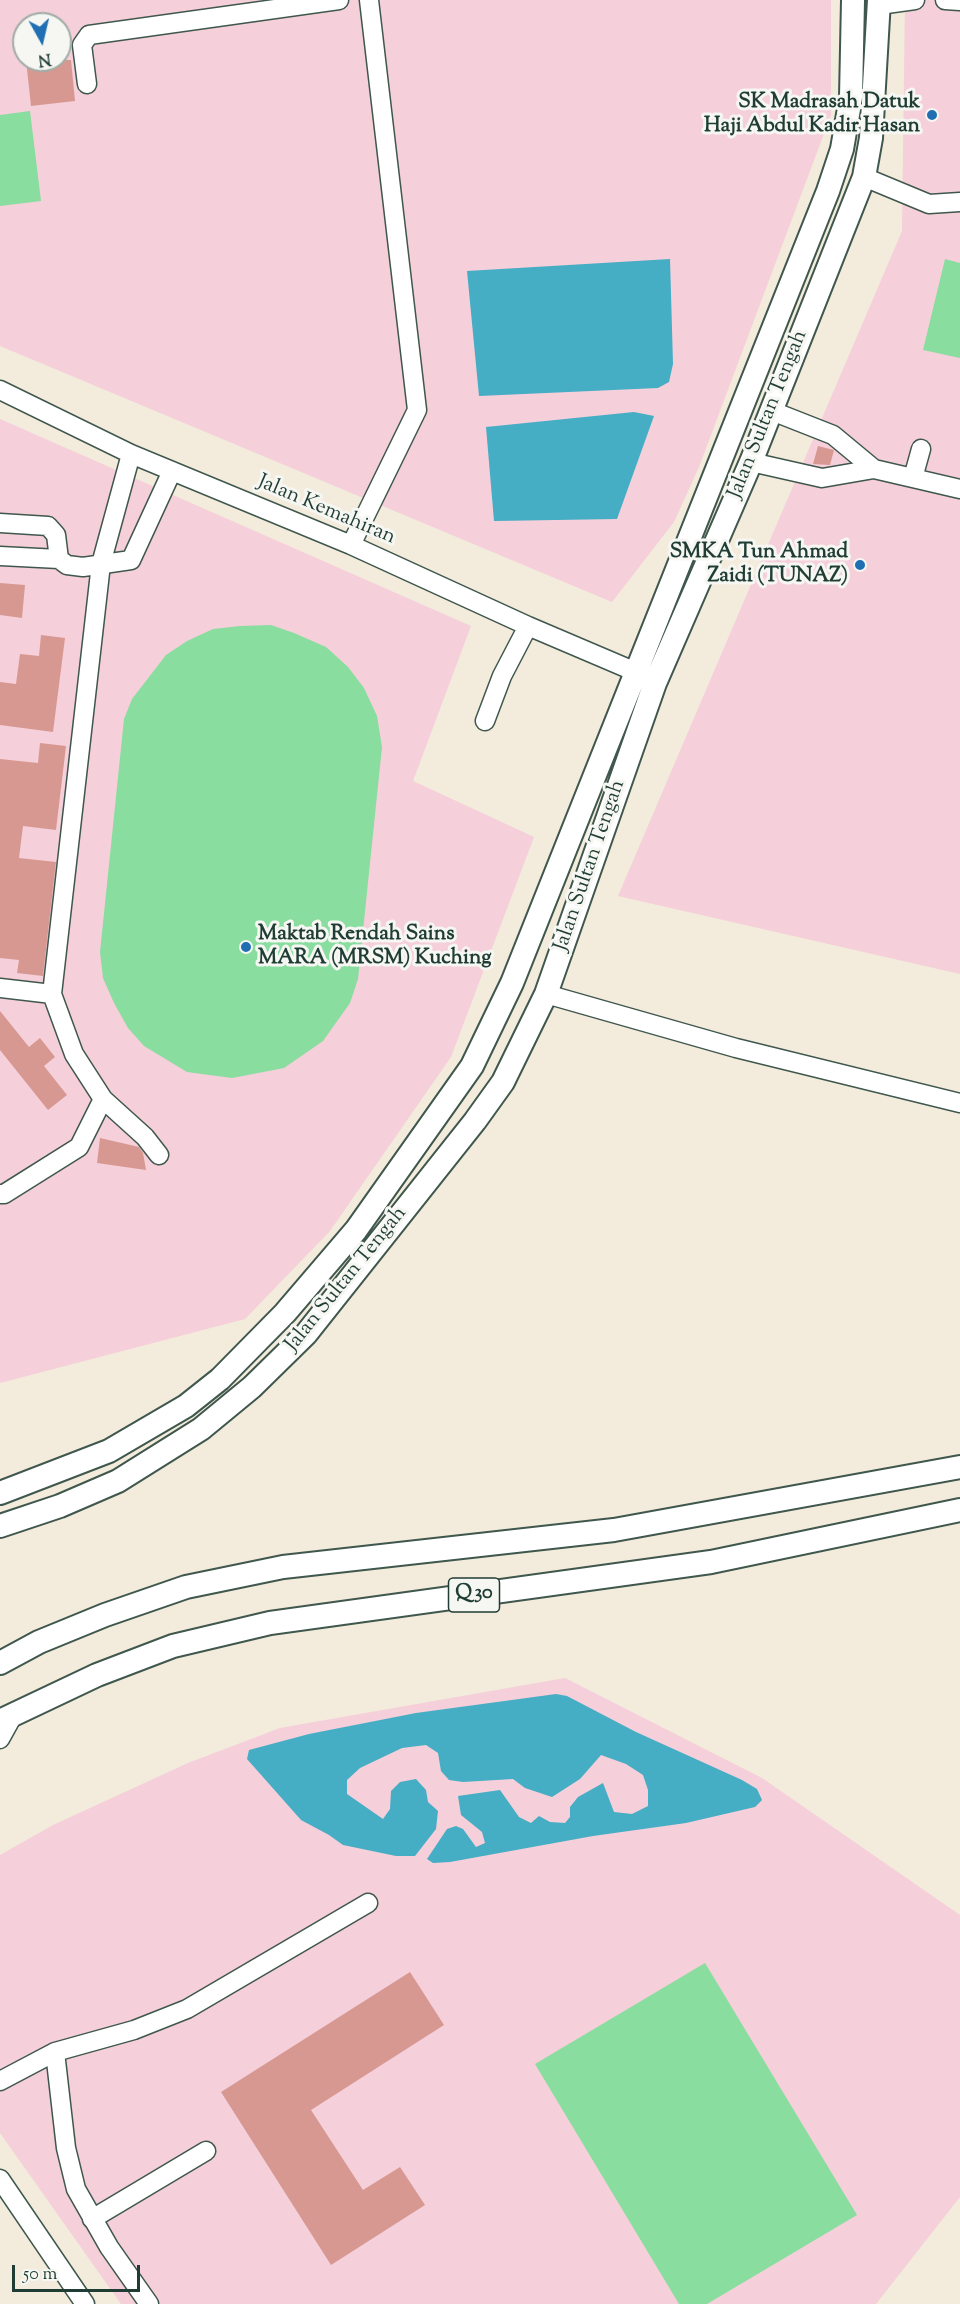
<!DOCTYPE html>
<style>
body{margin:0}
#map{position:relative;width:960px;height:2304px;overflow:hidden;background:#f3ebdb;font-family:"Sorts Mill Goudy",serif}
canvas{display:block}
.north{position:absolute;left:12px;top:12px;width:60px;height:60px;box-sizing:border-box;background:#f6f6f2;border:2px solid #a0aca6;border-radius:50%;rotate:172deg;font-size:16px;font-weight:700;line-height:24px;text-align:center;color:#1f3d34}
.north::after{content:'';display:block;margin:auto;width:21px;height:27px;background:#1f6fb2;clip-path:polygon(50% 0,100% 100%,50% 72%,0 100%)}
.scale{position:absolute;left:12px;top:2265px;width:128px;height:27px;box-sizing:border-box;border:3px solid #1f3d34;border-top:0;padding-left:8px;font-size:18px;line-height:21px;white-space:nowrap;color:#1f3d34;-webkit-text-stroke:4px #f6f6f2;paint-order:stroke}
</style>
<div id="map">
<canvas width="960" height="2304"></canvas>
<div class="north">N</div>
<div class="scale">50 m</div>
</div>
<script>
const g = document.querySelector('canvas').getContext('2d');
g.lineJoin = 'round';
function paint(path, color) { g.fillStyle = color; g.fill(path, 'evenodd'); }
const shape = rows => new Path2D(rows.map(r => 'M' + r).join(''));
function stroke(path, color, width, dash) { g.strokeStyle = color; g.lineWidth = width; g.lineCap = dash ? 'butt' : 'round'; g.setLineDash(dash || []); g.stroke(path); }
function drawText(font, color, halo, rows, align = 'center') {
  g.font = font + ' "Sorts Mill Goudy",serif'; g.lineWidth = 6; g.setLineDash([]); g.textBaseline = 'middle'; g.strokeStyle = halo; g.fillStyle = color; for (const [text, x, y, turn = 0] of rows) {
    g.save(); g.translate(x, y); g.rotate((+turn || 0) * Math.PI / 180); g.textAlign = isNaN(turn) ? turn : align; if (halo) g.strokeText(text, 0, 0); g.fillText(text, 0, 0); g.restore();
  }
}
paint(shape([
 [0,0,831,0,831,115,699,467,674,522,612,602,0,346],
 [24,24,60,24,60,60,24,60],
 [905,0,960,0,960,974,618,896,902,231],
 [0,419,471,626,413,781,534,837,451,1057,330,1231,245,1319,0,1383],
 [565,1678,762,1778,960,1915,960,2197,876,2304,121,2304,0,2133,0,1855,53,1825,188,1763,280,1728]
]), '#f5cfda');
paint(shape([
 [30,111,41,201,0,206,0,115],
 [945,259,960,263,960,358,923,350],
 [240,626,271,625,294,633,326,647,348,667,364,688,377,716,382,747,358,979,350,1003,323,1041,284,1068,232,1078,187,1072,144,1046,128,1028,114,1003,103,978,100,952,124,719,132,699,166,655,187,641,213,629],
 [705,1963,857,2215,707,2304,679,2304,535,2064]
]), '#88dd9f');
paint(shape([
 [670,259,673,364,669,382,658,388,479,396,467,271],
 [634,412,654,416,617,519,494,521,486,427],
 [556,1694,567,1696,636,1732,742,1780,757,1789,762,1800,755,1807,686,1823,593,1836,450,1862,433,1863,427,1859,447,1829,456,1826,463,1829,476,1847,485,1843,482,1832,461,1815,458,1796,500,1790,519,1817,531,1823,539,1816,550,1822,565,1823,570,1817,570,1807,578,1797,603,1783,614,1812,632,1814,648,1806,648,1790,643,1775,626,1764,601,1755,580,1779,552,1797,525,1788,513,1779,463,1782,449,1780,441,1771,438,1753,426,1745,402,1748,360,1768,347,1780,347,1794,383,1819,390,1809,391,1791,400,1782,416,1779,426,1790,428,1802,438,1811,436,1829,415,1856,396,1856,343,1845,329,1835,301,1820,247,1759,249,1750,309,1734,416,1713]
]), '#45adc4');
paint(shape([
 [26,60,71,60,75,101,31,106],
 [818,446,834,450,830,465,813,464],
 [0,583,25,585,22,618,0,615],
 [41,635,65,638,53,732,0,725,0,682,16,684,20,654,39,656],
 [40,743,66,746,56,830,23,826,19,858,56,862,43,976,17,973,19,960,0,958,0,759,38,763],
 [0,1011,29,1047,40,1038,55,1057,44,1066,67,1095,48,1110,0,1050],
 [100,1138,139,1147,143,1153,146,1170,97,1163],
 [410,1972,444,2025,311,2110,363,2190,400,2167,425,2205,331,2265,221,2092]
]), '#d89892');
const minor = shape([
 [945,0,960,1],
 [879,5,915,0],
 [87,84,82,45,89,35,339,0],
 [864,177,929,204,960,202],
 [0,390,131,454,351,545,528,626,636,672],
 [772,411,833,435,874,469],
 [751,462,822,478,874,469,960,489],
 [913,478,921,449],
 [0,523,48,526,56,535,59,559],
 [351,545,417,410,369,0],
 [0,556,59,559,67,565,83,567,131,560,172,471],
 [485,721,502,676,528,626],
 [0,988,52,994],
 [546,994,736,1048,960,1103],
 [103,1099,145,1137,159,1155],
 [0,1194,4,1194,79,1147,103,1099,74,1054,52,994,101,564,131,454],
 [0,1739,15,1712],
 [55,2052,66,2148,76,2189,109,2247,149,2304],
 [0,2081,55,2052,134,2030,187,2009,368,1903],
 [0,2179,85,2304],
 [92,2219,206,2151]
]);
const major = shape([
 [0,1493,109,1451,186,1406,220,1379,285,1313,356,1230,472,1066,512,983,828,191,842,149,851,97,853,0],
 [0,1526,60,1506,118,1481,201,1429,252,1387,306,1334,475,1121,503,1082,546,994,655,683,751,462,864,177,871,138,879,0],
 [0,1663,39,1642,105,1615,186,1587,283,1567,614,1530,960,1467],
 [0,1721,97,1675,173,1646,270,1623,711,1562,960,1510]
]);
stroke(minor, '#3f574d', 21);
stroke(major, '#3f574d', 26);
stroke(minor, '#fff', 18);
stroke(major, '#fff', 22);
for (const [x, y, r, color] of [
 [932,115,6,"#1f6fb2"],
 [860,565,6,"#1f6fb2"],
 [246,947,6,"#1f6fb2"]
]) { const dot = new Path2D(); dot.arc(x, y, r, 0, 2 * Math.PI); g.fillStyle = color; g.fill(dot); stroke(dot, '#f6f6f2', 2); }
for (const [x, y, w] of [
 [474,1595,51]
]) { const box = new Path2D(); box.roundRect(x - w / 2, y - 17, w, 34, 4.5); g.fillStyle = '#f6f6f2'; g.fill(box); stroke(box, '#1f3d34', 1.5); }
drawText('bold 20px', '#1f3d34', null, [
 ["Q30",474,1595]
]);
drawText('bold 21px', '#1f3d34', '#f6f6f2', [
 ["SK Madrasah Datuk",920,103],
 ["Haji Abdul Kadir Hasan",920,127],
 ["SMKA Tun Ahmad",848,553],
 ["Zaidi (TUNAZ)",848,577],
 ["Maktab Rendah Sains",258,935,"left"],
 ["MARA (MRSM) Kuching",258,959,"left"]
], 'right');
drawText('21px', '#1f3d34', '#f6f6f2', [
 ["Jalan Sultan Tengah",769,415,-68],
 ["Jalan Kemahiran",326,511,23],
 ["Jalan Sultan Tengah",591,866,-71],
 ["Jalan Sultan Tengah",347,1280,-51]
]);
</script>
